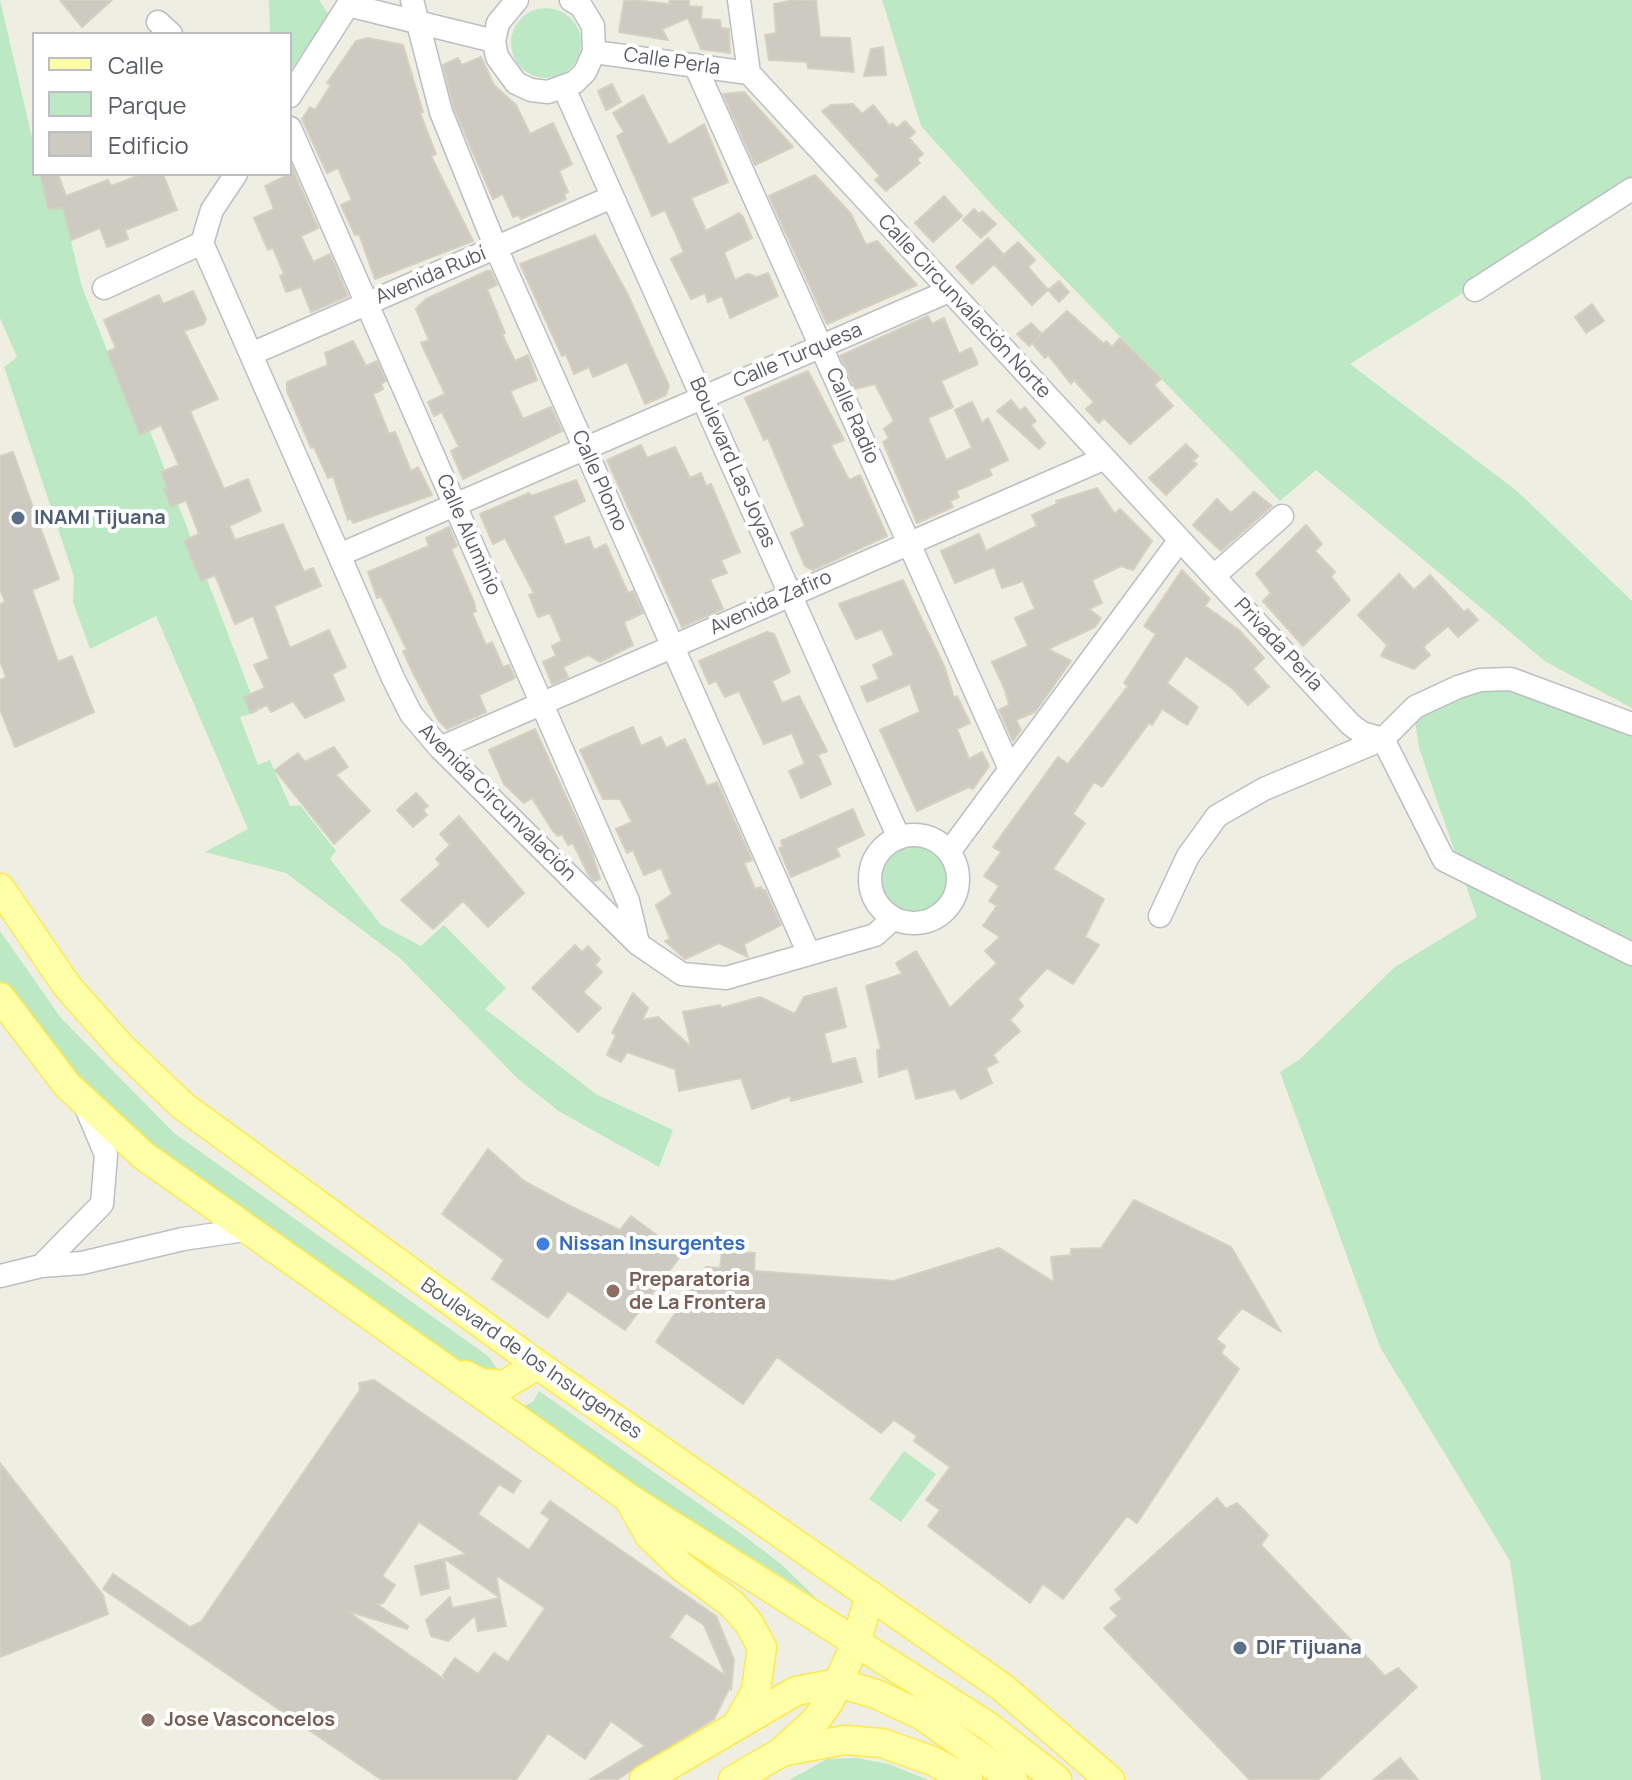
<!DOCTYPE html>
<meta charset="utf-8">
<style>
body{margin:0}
#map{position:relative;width:1632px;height:1780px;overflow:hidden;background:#efeee2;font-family:Manrope,sans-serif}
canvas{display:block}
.legend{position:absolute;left:32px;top:32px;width:260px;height:144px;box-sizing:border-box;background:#fff;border:2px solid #bdbec1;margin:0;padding:10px 14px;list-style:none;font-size:24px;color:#5a5d65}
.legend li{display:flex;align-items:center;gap:16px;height:40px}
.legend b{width:40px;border:2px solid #bdbec1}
</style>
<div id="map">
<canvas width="1632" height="1780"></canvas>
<ul class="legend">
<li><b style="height:10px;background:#ffffa7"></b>Calle</li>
<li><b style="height:22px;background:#bce9c3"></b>Parque</li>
<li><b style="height:22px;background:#cccac1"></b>Edificio</li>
</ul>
</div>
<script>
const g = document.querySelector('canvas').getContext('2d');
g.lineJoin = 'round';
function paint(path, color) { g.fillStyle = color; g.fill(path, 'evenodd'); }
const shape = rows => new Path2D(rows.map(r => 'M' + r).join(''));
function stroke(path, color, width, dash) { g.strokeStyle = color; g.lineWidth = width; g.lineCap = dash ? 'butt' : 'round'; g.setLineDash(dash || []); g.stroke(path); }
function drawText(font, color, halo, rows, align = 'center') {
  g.font = font + ' Manrope,sans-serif'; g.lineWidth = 8; g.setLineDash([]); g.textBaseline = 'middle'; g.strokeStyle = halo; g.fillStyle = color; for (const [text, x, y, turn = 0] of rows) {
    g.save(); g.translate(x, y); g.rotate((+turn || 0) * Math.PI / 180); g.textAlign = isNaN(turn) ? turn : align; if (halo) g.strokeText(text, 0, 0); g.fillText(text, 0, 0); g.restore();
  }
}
paint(shape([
 [0,0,34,146,34,174,40,174,63,208,82,287,117,375,128,374,258,712,240,717,258,765,270,760,290,806,300,805,336,851,330,859,381,925,421,946,444,925,506,988,485,1009,596,1094,673,1130,659,1167,560,1112,518,1079,401,959,286,873,205,852,248,829,156,616,90,649,73,602,74,577,4,367,17,357,0,318],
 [269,0,319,0,329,15,290,71,290,34,270,34],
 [882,0,1632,0,1632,187,1350,364,1517,491,1632,601,1632,708,1546,662,1316,470,1280,501,993,206,921,126],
 '511 43a35 35 0 1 1 70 0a35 35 0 1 1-70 0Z',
 [1511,681,1632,722,1632,1780,1541,1780,1510,1561,1380,1347,1280,1072,1299,1060,1395,967,1477,917,1419,748,1414,714,1440,698],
 '881 880a35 35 0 1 1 70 0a35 35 0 1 1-70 0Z',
 [0,931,61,1018,174,1133,488,1356,499,1371,478,1373,435,1346,380,1304,335,1277,165,1161,84,1085,38,1036,0,980],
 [539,1391,743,1535,781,1564,816,1598,515,1410,533,1402],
 [904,1451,936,1474,901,1522,869,1499],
 [857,1758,888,1764,929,1780,789,1780,827,1759]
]), '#bce9c3');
const building = shape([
 [60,0,112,0,82,27,60,0],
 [632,0,669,4,670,0,689,0,689,6,702,7,701,19,720,20,721,28,729,29,730,53,701,49,688,18,662,29,668,40,619,32,624,1,632,0],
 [794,0,816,0,820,37,850,38,854,72,808,68,807,62,769,60,765,35,776,33,774,4,794,0],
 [368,38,403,45,423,112,420,113,436,154,431,156,473,241,375,279,359,234,355,235,341,205,352,200,338,168,327,173,302,119,310,107,315,110,331,85,327,83,356,41,368,38],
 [883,47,886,75,864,76,871,49,883,47],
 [481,57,494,85,516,105,530,134,553,123,572,164,559,171,568,192,564,194,566,199,521,219,519,215,513,217,503,194,493,199,454,108,443,65,458,58,462,65,481,57],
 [612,84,621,102,606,110,598,91,612,84],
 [744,92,793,147,755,165,723,94,744,92],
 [643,95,669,145,704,124,728,182,691,198,706,231,739,213,743,217,752,238,724,252,735,280,748,274,757,277,768,273,778,296,730,318,722,296,708,302,705,293,691,299,671,259,684,252,665,210,652,216,617,136,624,132,613,113,643,95],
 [853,104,862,114,873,105,890,126,892,123,897,128,905,121,915,132,909,138,923,154,917,159,920,163,886,191,875,180,880,176,822,111,831,105,853,104],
 [292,167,318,228,301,236,313,262,330,254,348,296,311,312,301,287,286,292,280,276,284,274,273,248,268,250,254,218,274,209,265,186,290,174,292,167],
 [40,174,58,174,66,196,108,180,111,186,143,174,163,174,177,210,125,230,128,239,107,247,100,228,71,240,63,208,48,209,40,174],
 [815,175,851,214,866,245,877,241,917,285,827,324,769,196,815,175],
 [944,196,962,216,933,242,915,223,944,196],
 [974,209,979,214,982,211,996,224,981,238,963,220,974,209],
 [595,235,628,295,669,386,666,395,645,404,627,362,593,377,589,367,574,374,566,354,562,356,520,264,595,235],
 [988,238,1004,255,1000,258,1018,242,1035,260,1028,267,1048,290,1059,281,1069,292,1059,302,1048,290,1032,305,994,264,972,284,956,267,988,238],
 [487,271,491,271,497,285,487,289,505,333,502,334,515,361,528,355,537,380,510,391,523,419,551,407,562,431,463,479,451,451,459,447,442,412,434,416,428,402,445,394,421,343,429,340,416,309,426,299,487,271],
 [193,291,206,319,204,324,184,331,218,399,190,411,224,489,248,479,261,511,229,526,235,540,283,524,304,572,313,568,321,586,274,606,290,648,329,630,346,667,332,674,344,700,305,718,293,701,271,712,267,705,250,713,244,697,265,688,254,665,269,659,253,616,235,624,215,575,201,581,184,541,199,534,186,500,171,507,164,489,167,488,161,472,179,465,161,425,140,435,107,352,116,348,104,320,159,295,163,304,193,291],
 [1592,304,1604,321,1586,333,1575,317,1592,304],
 [1067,311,1104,344,1106,341,1112,347,1120,338,1161,379,1154,385,1173,406,1130,444,1104,418,1099,423,1086,409,1094,402,1074,380,1071,384,1048,355,1045,358,1032,343,1067,311],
 [928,316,932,324,944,318,959,354,971,348,978,364,941,381,953,407,928,418,946,460,972,448,955,410,972,402,982,423,988,418,1008,460,989,469,992,475,956,491,959,497,950,501,953,507,917,523,883,442,889,438,884,429,894,421,875,384,855,389,840,356,928,316],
 [1031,323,1042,334,1029,346,1017,334,1031,323],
 [353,341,366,366,377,361,386,381,381,384,383,389,373,394,389,434,395,432,411,471,418,467,432,495,353,523,351,518,348,520,333,476,328,478,314,447,311,448,287,391,287,382,328,365,325,353,353,341],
 [808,371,844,440,831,445,849,480,860,475,887,536,813,570,805,566,791,533,805,526,768,438,764,440,745,398,808,371],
 [1011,400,1020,411,1025,407,1036,421,1031,425,1045,443,1039,449,997,411,1011,400],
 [1186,444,1198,456,1193,461,1197,464,1166,495,1149,478,1186,444],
 [641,445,647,458,675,447,690,478,701,473,706,486,711,484,740,552,721,560,727,573,710,579,723,609,682,627,607,460,641,445],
 [13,452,59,579,32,590,58,662,72,656,94,712,15,747,0,709,0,680,6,677,0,661,0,604,5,602,0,589,0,456,13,452],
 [576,480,585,501,553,516,565,545,589,537,594,550,606,544,628,593,633,591,643,613,624,622,633,645,600,662,588,655,563,667,568,677,552,684,543,662,556,656,552,646,562,641,550,613,538,617,529,595,534,593,505,538,493,544,480,514,529,493,531,496,576,480],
 [1097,488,1115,514,1120,509,1152,541,1133,570,1121,566,1092,580,1102,603,1089,609,1101,618,1095,627,1048,649,1071,661,1035,712,1016,720,1021,730,1013,741,999,710,1009,705,1005,690,992,662,1028,646,1015,618,1035,609,1023,581,1002,588,994,567,955,583,941,551,979,534,986,551,1037,526,1032,515,1057,504,1056,501,1097,488],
 [1254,492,1272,506,1221,551,1193,525,1217,499,1231,513,1254,492],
 [1306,525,1322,544,1315,551,1335,572,1331,577,1350,600,1303,646,1263,601,1271,593,1256,574,1306,525],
 [449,527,457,546,451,549,474,602,476,611,472,613,486,645,492,642,503,667,509,665,515,678,479,695,486,712,447,729,438,720,414,675,403,651,407,650,381,596,377,598,368,572,429,546,426,538,449,527],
 [1182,570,1210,599,1205,606,1239,630,1264,658,1253,669,1269,687,1248,705,1232,688,1186,656,1167,683,1198,707,1187,725,1162,709,1152,725,1149,723,1102,787,1094,782,1073,814,1085,823,1053,869,1104,899,1085,937,1099,945,1073,984,1047,968,1018,999,1023,1006,1010,1020,1020,1031,993,1055,998,1062,986,1068,992,1083,961,1099,955,1089,916,1099,908,1068,879,1077,877,1050,881,1049,866,986,902,974,896,963,916,951,950,1008,997,963,985,951,1000,937,983,926,997,906,989,901,999,886,984,876,1001,852,993,847,1058,757,1068,764,1128,686,1124,683,1156,634,1144,626,1182,570],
 [1399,574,1414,590,1430,575,1464,612,1468,609,1478,620,1458,637,1448,626,1423,647,1430,655,1414,669,1381,656,1387,645,1358,615,1399,574],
 [903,580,945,668,954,698,957,696,970,723,957,729,969,759,982,752,989,766,973,789,969,787,917,811,880,730,920,712,910,684,867,702,861,687,879,679,873,665,894,655,882,629,856,639,839,604,903,580],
 [767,632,774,634,790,672,772,681,782,703,799,696,827,751,818,755,831,784,801,798,789,771,805,764,792,733,764,744,739,691,725,697,716,681,709,684,699,661,767,632],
 [633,727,641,746,661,737,666,748,685,739,707,786,717,782,752,860,744,863,755,889,761,887,763,891,765,890,781,925,744,944,748,957,719,943,685,959,665,941,670,939,656,905,672,894,661,868,644,875,633,850,627,853,616,829,632,822,620,799,603,799,580,750,633,727],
 [535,729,592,853,600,879,594,881,588,874,573,843,568,845,562,834,558,836,553,831,532,798,524,803,504,784,489,750,535,729],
 [334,747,348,767,336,775,370,811,334,844,275,770,298,753,305,762,334,747],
 [416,793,428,806,423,810,427,815,413,827,397,810,416,793],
 [853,809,864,835,836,848,840,856,791,877,779,848,783,847,781,841,853,809],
 [459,816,524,893,488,927,463,901,433,929,401,900,441,864,436,859,450,845,440,834,459,816],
 [575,945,582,952,588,946,600,959,595,965,602,972,583,992,601,1008,578,1032,532,988,575,945],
 [836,988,846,1027,824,1033,832,1064,855,1058,862,1082,791,1101,790,1096,752,1109,741,1078,679,1091,675,1069,627,1052,621,1062,607,1055,616,1035,612,1033,633,993,648,1008,642,1020,658,1017,691,1047,683,1012,720,1005,721,1008,760,997,795,1014,804,997,836,988],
 [488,1149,524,1181,570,1206,620,1230,631,1216,682,1254,625,1330,568,1291,548,1318,492,1279,504,1260,442,1214,488,1149],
 [1134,1200,1231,1247,1281,1332,1242,1308,1216,1339,1225,1346,1221,1353,1239,1369,1137,1523,1127,1516,1063,1599,1043,1584,1030,1603,928,1526,940,1510,926,1500,950,1467,914,1441,917,1436,894,1420,881,1433,777,1357,743,1404,656,1342,706,1267,720,1268,722,1251,755,1253,754,1271,894,1281,999,1248,1054,1282,1051,1257,1071,1255,1071,1249,1101,1248,1134,1200],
 [374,1380,521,1481,513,1493,499,1484,478,1514,529,1550,550,1519,541,1513,550,1501,716,1616,734,1660,731,1690,730,1687,714,1719,616,1780,589,1780,645,1746,611,1721,585,1759,548,1733,516,1780,382,1780,103,1589,113,1574,190,1627,201,1622,360,1390,359,1383,374,1380],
 [419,1522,466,1554,445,1559,500,1598,496,1575,545,1608,508,1662,494,1653,478,1674,455,1658,443,1675,445,1680,347,1611,407,1629,408,1626,377,1604,383,1603,395,1585,382,1576,419,1522],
 [686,1613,704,1625,726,1676,669,1637,686,1613],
 [0,1463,103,1595,108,1614,0,1657,0,1463],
 [1217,1498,1226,1509,1237,1503,1268,1535,1261,1545,1385,1676,1398,1668,1417,1687,1318,1780,1250,1780,1104,1628,1118,1616,1110,1608,1122,1599,1115,1590,1217,1498],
 [444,1559,449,1588,421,1595,415,1566,444,1559],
 [450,1597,452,1608,500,1598,506,1626,478,1631,475,1615,448,1641,431,1636,426,1620,450,1597],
 [1400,1758,1418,1780,1373,1780,1400,1758]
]);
paint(building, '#cccac1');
stroke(building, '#d4d1c0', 2);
const minor = shape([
 [412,0,441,112,496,248,809,954],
 [517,0,498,23,494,41,497,57,516,83,531,90,548,92,575,82,585,72,594,52,593,26,581,6,571,0],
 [739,0,749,73],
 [348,5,494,41],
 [158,22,171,34],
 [594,52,749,73],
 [695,65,1009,767],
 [749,73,1350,724,1362,733,1383,739],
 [564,88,899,838],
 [290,96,348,5],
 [290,128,628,901,638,943],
 [236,174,212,210,202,243,393,678,411,714,440,748,638,944,682,974,726,978,875,935,894,918],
 [104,288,202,243],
 [1475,290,1632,189],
 [251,354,612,197],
 [339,555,949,291],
 [1214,576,1282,516],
 [1383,739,1444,860,1632,954],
 [440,748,1103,459],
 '870 879a44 44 0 1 1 88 0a44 44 0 1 1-88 0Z',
 [949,852,1179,541],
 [1160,916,1188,856,1217,816,1264,789,1383,739,1415,707,1458,687,1480,680,1511,679,1632,724],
 [41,1266,102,1204,106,1155,85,1105],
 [0,1276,41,1266,82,1263,183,1239,245,1230]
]);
const major = shape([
 [0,888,67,986,122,1048,183,1106,538,1365,1002,1687,1110,1780],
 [0,997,67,1085,144,1156,627,1497,988,1726,1057,1780],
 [465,1375,481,1383,504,1385,538,1365],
 [630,1501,649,1535,682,1567,732,1604,748,1622,762,1647,756,1691,738,1723],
 [781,1752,844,1740,882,1743,933,1761,968,1780],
 [644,1780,796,1691,838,1683,876,1694,923,1716,1013,1780],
 [733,1780,780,1753,816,1720,830,1700,856,1643,870,1595]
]);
stroke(minor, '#bcbec5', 25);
stroke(major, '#ffe94b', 31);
stroke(minor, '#fff', 22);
stroke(major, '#ffffa7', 28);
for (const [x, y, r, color] of [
 [18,518,8,"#5c6f8a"],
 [543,1244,8,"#3f7fe0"],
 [613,1291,8,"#8d6e63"],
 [1240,1648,8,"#5c6f8a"],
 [148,1720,8,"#8d6e63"]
]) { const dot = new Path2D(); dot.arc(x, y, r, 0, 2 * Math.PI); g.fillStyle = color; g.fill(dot); stroke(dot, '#fff', 3); }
drawText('20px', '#5a5d65', '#fff', [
 ["Calle Perla",672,62,8],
 ["Avenida Rubí",431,276,-23],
 ["Calle Circunvalación Norte",964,307,47],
 ["Calle Turquesa",798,356,-23],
 ["Calle Radio",852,416,66],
 ["Boulevard Las Joyas",732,463,66],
 ["Calle Plomo",599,481,66],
 ["Calle Aluminio",468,535,66],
 ["Avenida Zafiro",771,603,-24],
 ["Privada Perla",1278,645,47],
 ["Avenida Circunvalación",497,803,45],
 ["Boulevard de los Insurgentes",531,1359,35]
]);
drawText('bold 20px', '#4e5e75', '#fff', [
 ["INAMI Tijuana",34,518],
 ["DIF Tijuana",1256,1648]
], 'left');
drawText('bold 20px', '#366cbe', '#fff', [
 ["Nissan Insurgentes",559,1244]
], 'left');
drawText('bold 20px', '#785e54', '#fff', [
 ["Preparatoria",629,1280],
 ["de La Frontera",629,1303],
 ["Jose Vasconcelos",164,1720]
], 'left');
</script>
